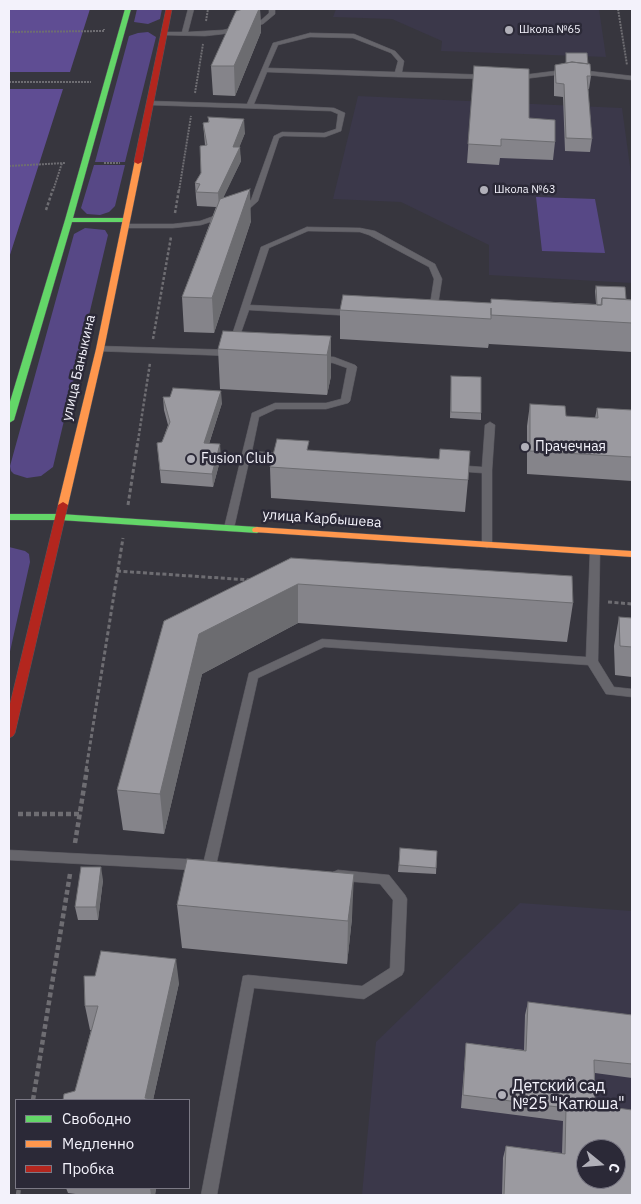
<!DOCTYPE html>
<meta charset="utf-8">
<style>
body{margin:0}
#map{position:relative;width:641px;height:1204px;overflow:hidden;background:#37363e;font-family:"IBM Plex Sans",sans-serif}
canvas{display:block}
.frame{position:absolute;inset:0;border:10px solid #f3f2fb;pointer-events:none}
.legend{position:absolute;left:15px;top:1099px;width:175px;height:90px;box-sizing:border-box;background:#2b2937;border:1px solid #7b7985;margin:0;padding:6px 9px;list-style:none;font-size:15px;color:#f3f2fb}
.legend li{display:flex;align-items:center;gap:10px;height:25px}
.legend b{width:25px;border:1px solid #7b7985}
.north{position:absolute;left:576px;top:1139px;width:50px;height:50px;box-sizing:border-box;background:#2b2937;border:1px solid #7b7985;border-radius:50%;rotate:107deg;font-size:14px;font-weight:700;line-height:20px;text-align:center;color:#f3f2fb}
.north::after{content:'';display:block;margin:auto;width:18px;height:22px;background:#b1b0b9;clip-path:polygon(50% 0,100% 100%,50% 72%,0 100%)}
</style>
<div id="map">
<canvas width="641" height="1204"></canvas>
<div class="frame"></div>
<ul class="legend">
<li><b style="height:6px;background:#63d668"></b>Свободно</li>
<li><b style="height:6px;background:#ff974d"></b>Медленно</li>
<li><b style="height:6px;background:#b3261e"></b>Пробка</li>
</ul>
<div class="north">С</div>
</div>
<script>
const g = document.querySelector('canvas').getContext('2d');
g.lineJoin = 'round';
function paint(path, color) { g.fillStyle = color; g.fill(path, 'evenodd'); }
const shape = rows => new Path2D(rows.map(r => 'M' + r).join(''));
function stroke(path, color, width, dash) { g.strokeStyle = color; g.lineWidth = width; g.lineCap = dash ? 'butt' : 'round'; g.setLineDash(dash || []); g.stroke(path); }
function drawText(font, color, halo, rows, align = 'center') {
  g.font = font + ' "IBM Plex Sans",sans-serif'; g.lineWidth = 5; g.setLineDash([]); g.textBaseline = 'middle'; g.strokeStyle = halo; g.fillStyle = color; for (const [text, x, y, turn = 0] of rows) {
    g.save(); g.translate(x, y); g.rotate((+turn || 0) * Math.PI / 180); g.textAlign = isNaN(turn) ? turn : align; if (halo) g.strokeText(text, 0, 0); g.fillText(text, 0, 0); g.restore();
  }
}
paint(shape([
 [336,9,599,9,606,57,441,51,442,41,392,19,333,17],
 [358,96,622,108,632,181,632,283,489,275,489,245,401,202,333,199],
 [520,903,632,911,632,1195,362,1195,376,1042],
 [586,1149,616,1149,616,1179,586,1179]
]), '#3b384a');
paint(shape([
 [137,9,162,9,160,19,148,24,134,22],
 [138,33,148,32,156,37,125,162,95,162,129,36],
 [94,165,125,165,115,206,109,212,100,215,87,214,81,208],
 [536,197,595,199,605,253,542,251],
 [85,228,105,230,108,235,53,467,41,476,27,478,14,474,11,471,10,466,74,234],
 [9,547,25,551,29,554,30,562,9,656]
]), '#574886');
paint(shape([
 [9,9,90,9,70,72,9,72],
 [9,89,63,89,9,258]
]), '#5f4d93');
const lane = shape([
 [188,9,194,9,188,32,223,30,259,22,269,13,269,9,275,9,275,14,263,24,223,34,205,36,162,35,161,34,164,32,182,32,188,9],
 [310,33,354,34,395,51,404,61,402,72,489,75,492,77,489,79,398,77,267,72,254,104,334,108,345,113,341,131,325,137,283,136,279,138,258,201,248,210,201,225,173,228,122,228,121,226,125,224,173,224,200,221,242,206,251,200,274,136,282,132,324,133,336,129,338,114,331,111,150,105,147,103,150,101,247,104,273,43,310,33],
 [310,37,353,38,391,53,398,61,395,72,268,68,278,45,310,37],
 [571,69,632,76,632,80,571,73,515,80,512,78,515,76,571,69],
 [307,227,360,228,375,231,435,264,442,279,437,311,433,314,429,311,434,279,429,267,369,235,360,232,308,231,269,248,250,305,354,310,358,313,354,316,249,310,237,344,236,346,230,346,229,344,261,247,307,227],
 [100,346,233,350,237,353,233,356,97,351,97,347,100,346],
 [317,356,334,357,355,365,357,367,350,401,348,403,326,409,276,409,259,417,252,451,287,454,292,457,287,460,250,457,234,528,229,531,225,530,224,528,252,413,275,403,326,403,341,399,347,368,333,363,314,361,313,359,317,356],
 [490,422,495,425,492,470,492,545,487,548,482,545,482,473,455,471,450,468,455,465,482,467,485,425,490,422],
 [595,549,600,552,598,661,614,687,632,689,632,697,606,694,588,665,324,647,258,678,215,870,210,871,9,860,9,850,204,860,249,673,322,639,586,657,590,552,595,549],
 [338,870,389,875,405,895,407,899,404,971,402,975,364,999,254,988,217,1195,201,1195,243,976,248,975,362,986,390,968,393,900,380,884,333,880,331,876,333,872,338,870]
]);
const fast = shape([
 [125,9,131,9,73,218,126,218,130,220,126,222,72,222,14,420,9,423,9,405,65,220,125,9],
 [9,514,60,514,257,527,262,530,257,533,60,520,9,520,9,514]
]);
const slow = shape([
 [135,160,142,162,104,349,68,505,63,508,58,505,96,349,135,160],
 [257,527,632,551,632,557,253,532,252,530,253,528,257,527]
]);
const jam = shape([
 [166,9,172,9,142,162,138,164,134,162,166,9],
 [63,502,68,505,15,733,13,736,9,738,9,708,58,505,63,502]
]);
stroke(lane, '#56555c', 1);
stroke(fast, '#56555c', 1);
stroke(slow, '#56555c', 1);
stroke(jam, '#56555c', 1);
stroke(shape([
 [618,9,627,65],
 [206,21,208,9],
 [9,32,104,31,104,29],
 [9,82,91,82],
 [195,93,203,44],
 [104,163,120,163],
 [9,166,65,163],
 [53,191,62,163],
 [179,191,191,116]
]), '#6e6d72', 2, [2, 1]);
stroke(shape([
 [46,210,53,189],
 [175,213,179,189],
 [153,339,171,237],
 [138,441,150,363]
]), '#6e6d72', 2.5, [3, 2]);
stroke(shape([
 [128,505,138,440],
 [117,571,250,580],
 [608,602,632,604],
 [86,770,123,538]
]), '#6e6d72', 3, [4, 2.5]);
stroke(shape([
 [18,814,79,814],
 [75,843,87,769],
 [33,1100,70,874],
 [18,1195,19,1188]
]), '#6e6d72', 4.5, [5, 3]);
paint(lane, '#66656b');
paint(fast, '#63d668');
paint(slow, '#ff974d');
paint(jam, '#b3261e');
paint(shape([
 [243,9,260,9,261,32,235,96,213,95,211,66],
 [566,53,588,64,591,76,589,89,588,89,592,139,590,152,565,151,563,97,554,96,554,77,555,65,566,63],
 [474,66,529,118,555,142,553,160,500,158,499,165,467,163],
 [208,117,245,133,239,147,241,161,223,197,251,221,214,333,184,332,182,297,216,207,197,206,196,198,195,183,201,173,205,145,203,123,208,122],
 [596,286,626,299,632,300,632,352,489,344,489,343,488,348,340,339,340,310,491,303,491,299,596,304,595,291],
 [331,336,331,376,327,395,220,389,218,349],
 [451,382,481,413,481,420,450,418],
 [163,397,222,403,209,444,221,457,213,487,161,483,157,443,162,442,168,425,164,410],
 [530,404,566,416,595,418,597,408,632,417,632,481,527,474,527,426],
 [309,450,468,480,465,512,271,498,270,467],
 [291,558,573,603,567,642,298,623,202,674,164,834,123,830,117,790,164,621],
 [619,617,632,618,632,677,615,675,614,646],
 [400,848,437,851,436,874,398,872],
 [103,880,98,920,78,920,75,907],
 [177,905,352,918,347,964,182,948],
 [179,983,153,1100,75,1091,91,1030,90,1030,85,1006],
 [528,1002,632,1015,632,1078,595,1073,595,1105,632,1195,502,1195,503,1158,506,1146,562,1153,563,1121,461,1108,466,1043,524,1050,525,1015],
 [66,1188,156,1188,155,1195,83,1195,68,1193]
]), '#85848a');
paint(shape([
 [259,9,260,9,261,32,235,96,234,66],
 [244,119,245,133,236,156,240,147,241,161,219,207,218,193,233,147],
 [250,189,251,221,214,333,212,298],
 [331,336,331,376,327,395,327,355],
 [221,391,222,403,205,456,204,443],
 [220,444,221,457,213,487,212,474],
 [298,584,298,623,202,674,164,834,160,794,199,634],
 [101,867,103,880,98,920,96,907],
 [354,874,352,918,347,964,348,921],
 [176,959,179,983,153,1100,145,1098],
 [150,1188,156,1188,155,1195,151,1195]
]), '#6c6c70');
const building = shape([
 [243,9,259,9,234,66,211,66,236,11,243,9],
 [566,53,587,53,588,64,572,62,566,63,566,53],
 [572,62,590,64,591,76,587,76,592,139,566,138,564,84,556,83,555,65,572,62],
 [474,66,529,69,529,118,555,120,555,142,501,139,501,146,468,144,474,66],
 [208,117,244,119,233,147,240,147,218,193,196,192,200,184,195,183,201,173,200,146,207,145,203,123,209,122,208,117],
 [250,189,212,298,182,297,220,199,250,189],
 [596,286,625,287,626,299,602,298,601,305,597,305,596,286],
 [343,295,491,303,491,299,602,305,602,298,632,300,632,323,491,315,491,308,491,319,340,310,343,295],
 [223,331,331,336,327,355,218,349,223,331],
 [451,376,481,377,481,413,451,412,451,376],
 [173,388,221,391,204,443,220,444,212,474,160,470,157,443,162,442,170,422,163,397,170,397,173,388],
 [530,404,565,406,566,416,598,418,597,408,632,410,632,457,530,451,530,404],
 [277,439,309,441,307,450,439,459,440,449,470,451,468,480,270,467,277,439],
 [291,558,572,576,573,603,298,584,199,634,160,794,117,790,164,621,291,558],
 [619,617,632,618,632,647,620,646,619,617],
 [400,848,437,851,436,868,399,865,400,848],
 [187,859,354,874,348,921,177,905,187,859],
 [81,867,101,867,96,907,75,907,81,867],
 [101,951,176,959,145,1098,157,1100,63,1100,64,1094,75,1091,98,1006,85,1006,84,976,95,976,101,951],
 [528,1002,632,1015,632,1064,594,1060,595,1105,632,1110,632,1195,504,1195,506,1146,565,1154,566,1108,463,1095,466,1043,526,1051,528,1002],
 [586,1149,616,1149,616,1179,586,1179,586,1149]
]);
paint(building, '#9b9aa0');
stroke(building, '#6c6c70', 1);
for (const [x, y, r, color] of [
 [509,30,5,"#b1b0b9"],
 [484,190,5,"#b1b0b9"],
 [525,447,5,"#b1b0b9"],
 [191,459,5,"#b1b0b9"],
 [502,1095,5,"#b1b0b9"]
]) { const dot = new Path2D(); dot.arc(x, y, r, 0, 2 * Math.PI); g.fillStyle = color; g.fill(dot); stroke(dot, '#2b2937', 2); }
drawText('11px', '#f3f2fb', '#2b2937', [
 ["Школа №65",519,30],
 ["Школа №63",494,190]
], 'left');
drawText('14px', '#f3f2fb', '#2b2937', [
 ["улица Баныкина",79,368,-77],
 ["улица Карбышева",322,519,4]
]);
drawText('14px', '#f3f2fb', '#2b2937', [
 ["Прачечная",535,447],
 ["Fusion Club",201,459]
], 'left');
drawText('16px', '#f3f2fb', '#2b2937', [
 ["Детский сад",512,1086],
 ["№25 \"Катюша\"",512,1104]
], 'left');
</script>
